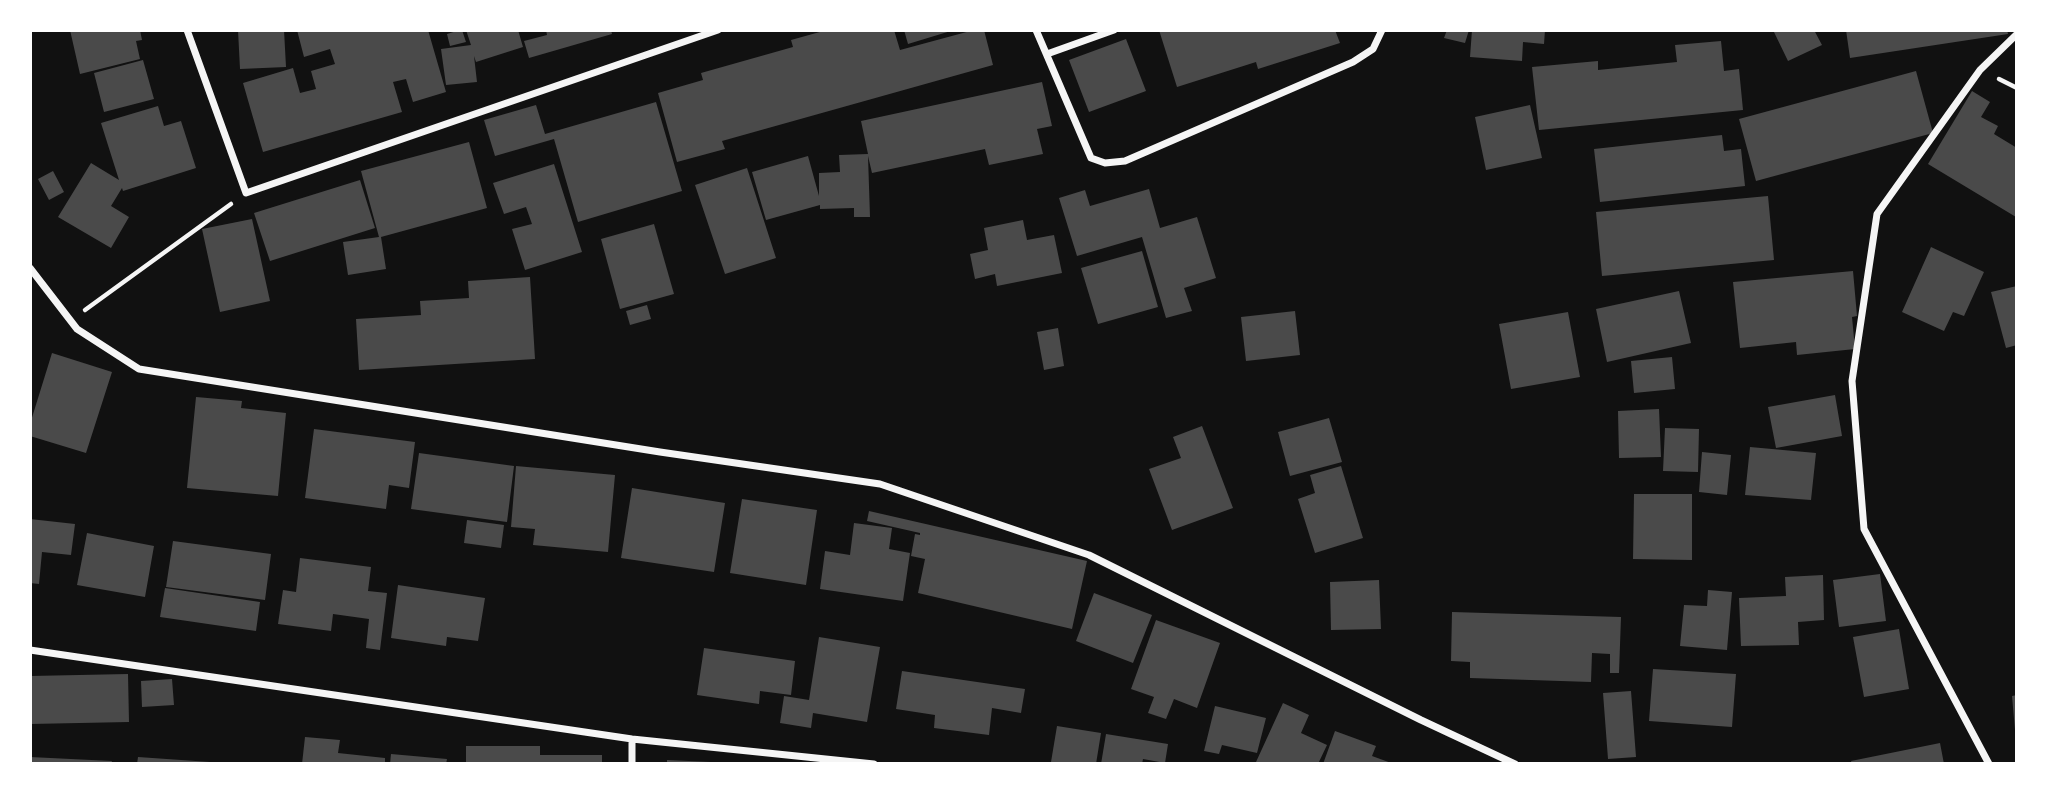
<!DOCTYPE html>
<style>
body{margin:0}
#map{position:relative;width:2047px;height:794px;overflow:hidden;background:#111;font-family:Figtree,sans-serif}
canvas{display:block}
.frame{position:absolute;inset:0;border:32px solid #fff;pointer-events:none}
</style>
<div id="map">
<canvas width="2047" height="794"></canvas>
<div class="frame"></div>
</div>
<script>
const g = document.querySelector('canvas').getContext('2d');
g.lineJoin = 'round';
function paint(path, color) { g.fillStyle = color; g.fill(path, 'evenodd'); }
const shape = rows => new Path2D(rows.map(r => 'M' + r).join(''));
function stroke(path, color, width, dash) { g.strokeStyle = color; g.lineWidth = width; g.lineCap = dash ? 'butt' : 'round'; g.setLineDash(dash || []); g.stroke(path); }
paint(shape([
 [70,30,140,30,142,40,136,41,140,59,80,74],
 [238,30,284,30,286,67,240,69],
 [297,30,428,30,446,92,413,102,406,79,393,82,402,112,263,152,243,83,293,68,300,93,316,89,311,71,335,64,330,49,304,57],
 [460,30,462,30,466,42,450,46,447,34],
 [466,30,518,30,523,47,476,62,474,56,477,82,446,85,441,49,471,45],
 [546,30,611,30,612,34,529,58,524,41,547,35],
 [827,30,894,30,900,50,974,30,984,30,993,65,722,141,725,149,677,162,658,93,703,80,701,73,793,47,791,40],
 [904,30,954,30,908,44],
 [1159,30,1335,30,1340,43,1258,69,1256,62,1177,87],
 [1447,30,1469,30,1465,43,1444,38],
 [1472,30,1545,30,1544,44,1523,42,1522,61,1470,57],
 [1773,30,1814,30,1822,45,1788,61],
 [1846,30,2007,30,2008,34,1850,58],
 [1126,39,1146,91,1089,112,1069,60],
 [1721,41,1724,71,1739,69,1743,110,1539,130,1532,67,1598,61,1598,70,1677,62,1675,45],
 [143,60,154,99,104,112,94,73],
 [1916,71,1933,133,1756,181,1739,119],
 [1042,82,1052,126,1037,129,1043,154,989,165,985,149,872,173,868,156,870,217,854,217,854,208,820,209,820,205,766,220,752,172,808,156,819,196,819,173,840,172,839,155,868,154,861,121],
 [1972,91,1990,102,1981,117,1998,126,1994,134,2017,148,2016,217,1928,164],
 [656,102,682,191,578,222,554,139,495,156,484,120,536,105,545,134],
 [1530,105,1542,158,1486,170,1475,117],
 [158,106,164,126,181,121,196,168,123,191,122,188,111,206,129,217,111,248,58,217,91,163,119,180,101,123],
 [1722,135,1724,151,1741,149,1745,186,1600,202,1594,149],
 [469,142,487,208,381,237,386,269,348,275,343,242,379,237,361,171],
 [554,164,582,252,525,270,512,229,532,224,526,207,504,214,493,183],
 [747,168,776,258,725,274,695,185],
 [53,171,64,192,49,200,38,179],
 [360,180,375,228,270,261,254,213],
 [1149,189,1160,228,1197,217,1216,278,1184,288,1192,311,1166,318,1142,237,1077,256,1059,198,1085,190,1090,206],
 [1768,196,1774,260,1602,276,1596,212],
 [252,219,270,301,220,312,202,229],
 [1023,220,1027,240,1054,235,1062,273,997,286,995,274,975,279,970,254,988,250,984,228],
 [654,224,674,294,620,309,601,239],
 [1931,247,1984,272,1964,316,1953,312,1944,331,1902,312],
 [1142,251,1158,307,1098,324,1081,268],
 [1853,271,1857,316,1852,317,1855,349,1797,355,1796,342,1740,348,1733,282],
 [530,277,535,359,359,370,356,319,421,315,420,301,469,298,468,281],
 [2017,286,2017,345,2006,348,1991,292],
 [1679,291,1691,343,1607,362,1596,309],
 [647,305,651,319,630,325,626,311],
 [1295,311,1300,355,1246,361,1241,317],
 [1568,312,1580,377,1511,389,1499,324],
 [1058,328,1064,366,1044,370,1037,332],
 [52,353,112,372,86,453,30,436,30,424],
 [1672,357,1675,389,1634,393,1631,361],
 [1835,395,1842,436,1776,448,1768,407],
 [196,397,242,401,241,408,286,413,278,496,187,488],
 [1659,409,1661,457,1619,458,1618,411],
 [1329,418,1342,462,1290,476,1278,432],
 [1202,426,1233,508,1172,530,1149,469,1181,458,1173,437],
 [1665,428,1699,429,1698,472,1663,471],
 [314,429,415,442,409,488,389,485,386,509,305,498],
 [1750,447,1816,453,1811,500,1745,495],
 [1702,452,1731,455,1727,495,1699,492],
 [419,453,514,466,507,522,411,509],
 [516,466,615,475,608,552,533,545,535,529,511,527],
 [1341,466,1363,538,1315,553,1298,499,1315,493,1310,475],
 [632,488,725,503,714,572,621,558],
 [1634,494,1692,494,1692,560,1633,559],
 [742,499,817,510,806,585,730,573],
 [869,511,1087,561,1072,629,918,593,925,559,911,556,915,534,920,535,920,533,867,521],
 [30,519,75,524,71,555,42,552,39,584,30,583],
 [467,520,504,525,501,548,464,543],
 [854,523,892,528,889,549,910,553,903,601,820,589,825,551,850,555],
 [87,533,154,546,145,597,77,585],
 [173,541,271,554,265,600,166,587],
 [300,558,371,567,368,591,387,593,380,650,366,648,369,619,333,614,331,631,278,624,283,590,296,592],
 [1880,574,1886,621,1839,627,1833,580],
 [1823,575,1824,620,1798,622,1799,645,1741,646,1739,598,1786,596,1785,577],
 [1379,580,1381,629,1331,630,1330,582],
 [398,585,485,598,478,641,447,637,446,646,391,638],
 [165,588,260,602,256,631,160,617],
 [1708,590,1732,592,1727,650,1680,646,1684,605,1707,606],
 [1094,593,1152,615,1133,663,1076,641],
 [1452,612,1621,617,1619,673,1610,673,1610,654,1592,653,1591,682,1470,678,1470,662,1451,661],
 [1156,620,1220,643,1197,708,1174,699,1166,719,1148,713,1154,697,1131,689],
 [1899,629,1909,689,1864,697,1853,637],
 [819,637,880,647,867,722,813,713,811,728,780,723,784,696,809,700],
 [704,648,795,661,791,695,760,691,759,704,697,695],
 [1653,669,1736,674,1732,727,1649,721],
 [902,671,1025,689,1021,713,992,708,989,735,934,728,935,715,896,709],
 [128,674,129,722,30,724,30,676],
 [172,679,174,705,142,707,141,681],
 [1631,691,1636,757,1608,759,1603,693],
 [2017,695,2017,730,2015,730,2012,696],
 [1283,703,1309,715,1301,733,1327,745,1318,764,1262,764,1256,762],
 [1215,706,1266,718,1257,753,1222,745,1219,754,1204,751],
 [1057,726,1101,733,1096,764,1051,762],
 [1335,731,1376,746,1372,756,1394,764,1323,764],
 [1106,734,1168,744,1165,763,1143,759,1142,764,1101,764],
 [305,737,340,740,338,753,385,758,385,764,302,764],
 [1940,743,1944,764,1852,764,1851,761],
 [466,746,540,746,540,755,602,755,602,764,466,764],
 [391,754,447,759,446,764,390,764],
 [30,757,112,761,111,764,30,764],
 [138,757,210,762,210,764,137,764],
 [667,760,711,762,711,764,667,764]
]), '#4a4a4a');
stroke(shape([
 [1999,79,2017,88],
 [85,310,231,204]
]), '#f5f5f5', 4.5);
stroke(shape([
 [187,30,246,193,718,30],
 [1036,30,1091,158,1105,163,1125,161,1353,62,1373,49,1382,30],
 [1047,54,1114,30],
 [30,268,77,329,139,369,660,452,880,484,1089,555,1421,720,1515,764],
 [30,650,632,739,874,764],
 [632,764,632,739],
 [1989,764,1864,529,1852,381,1877,214,1980,70,2017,34]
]), '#f5f5f5', 7);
</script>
